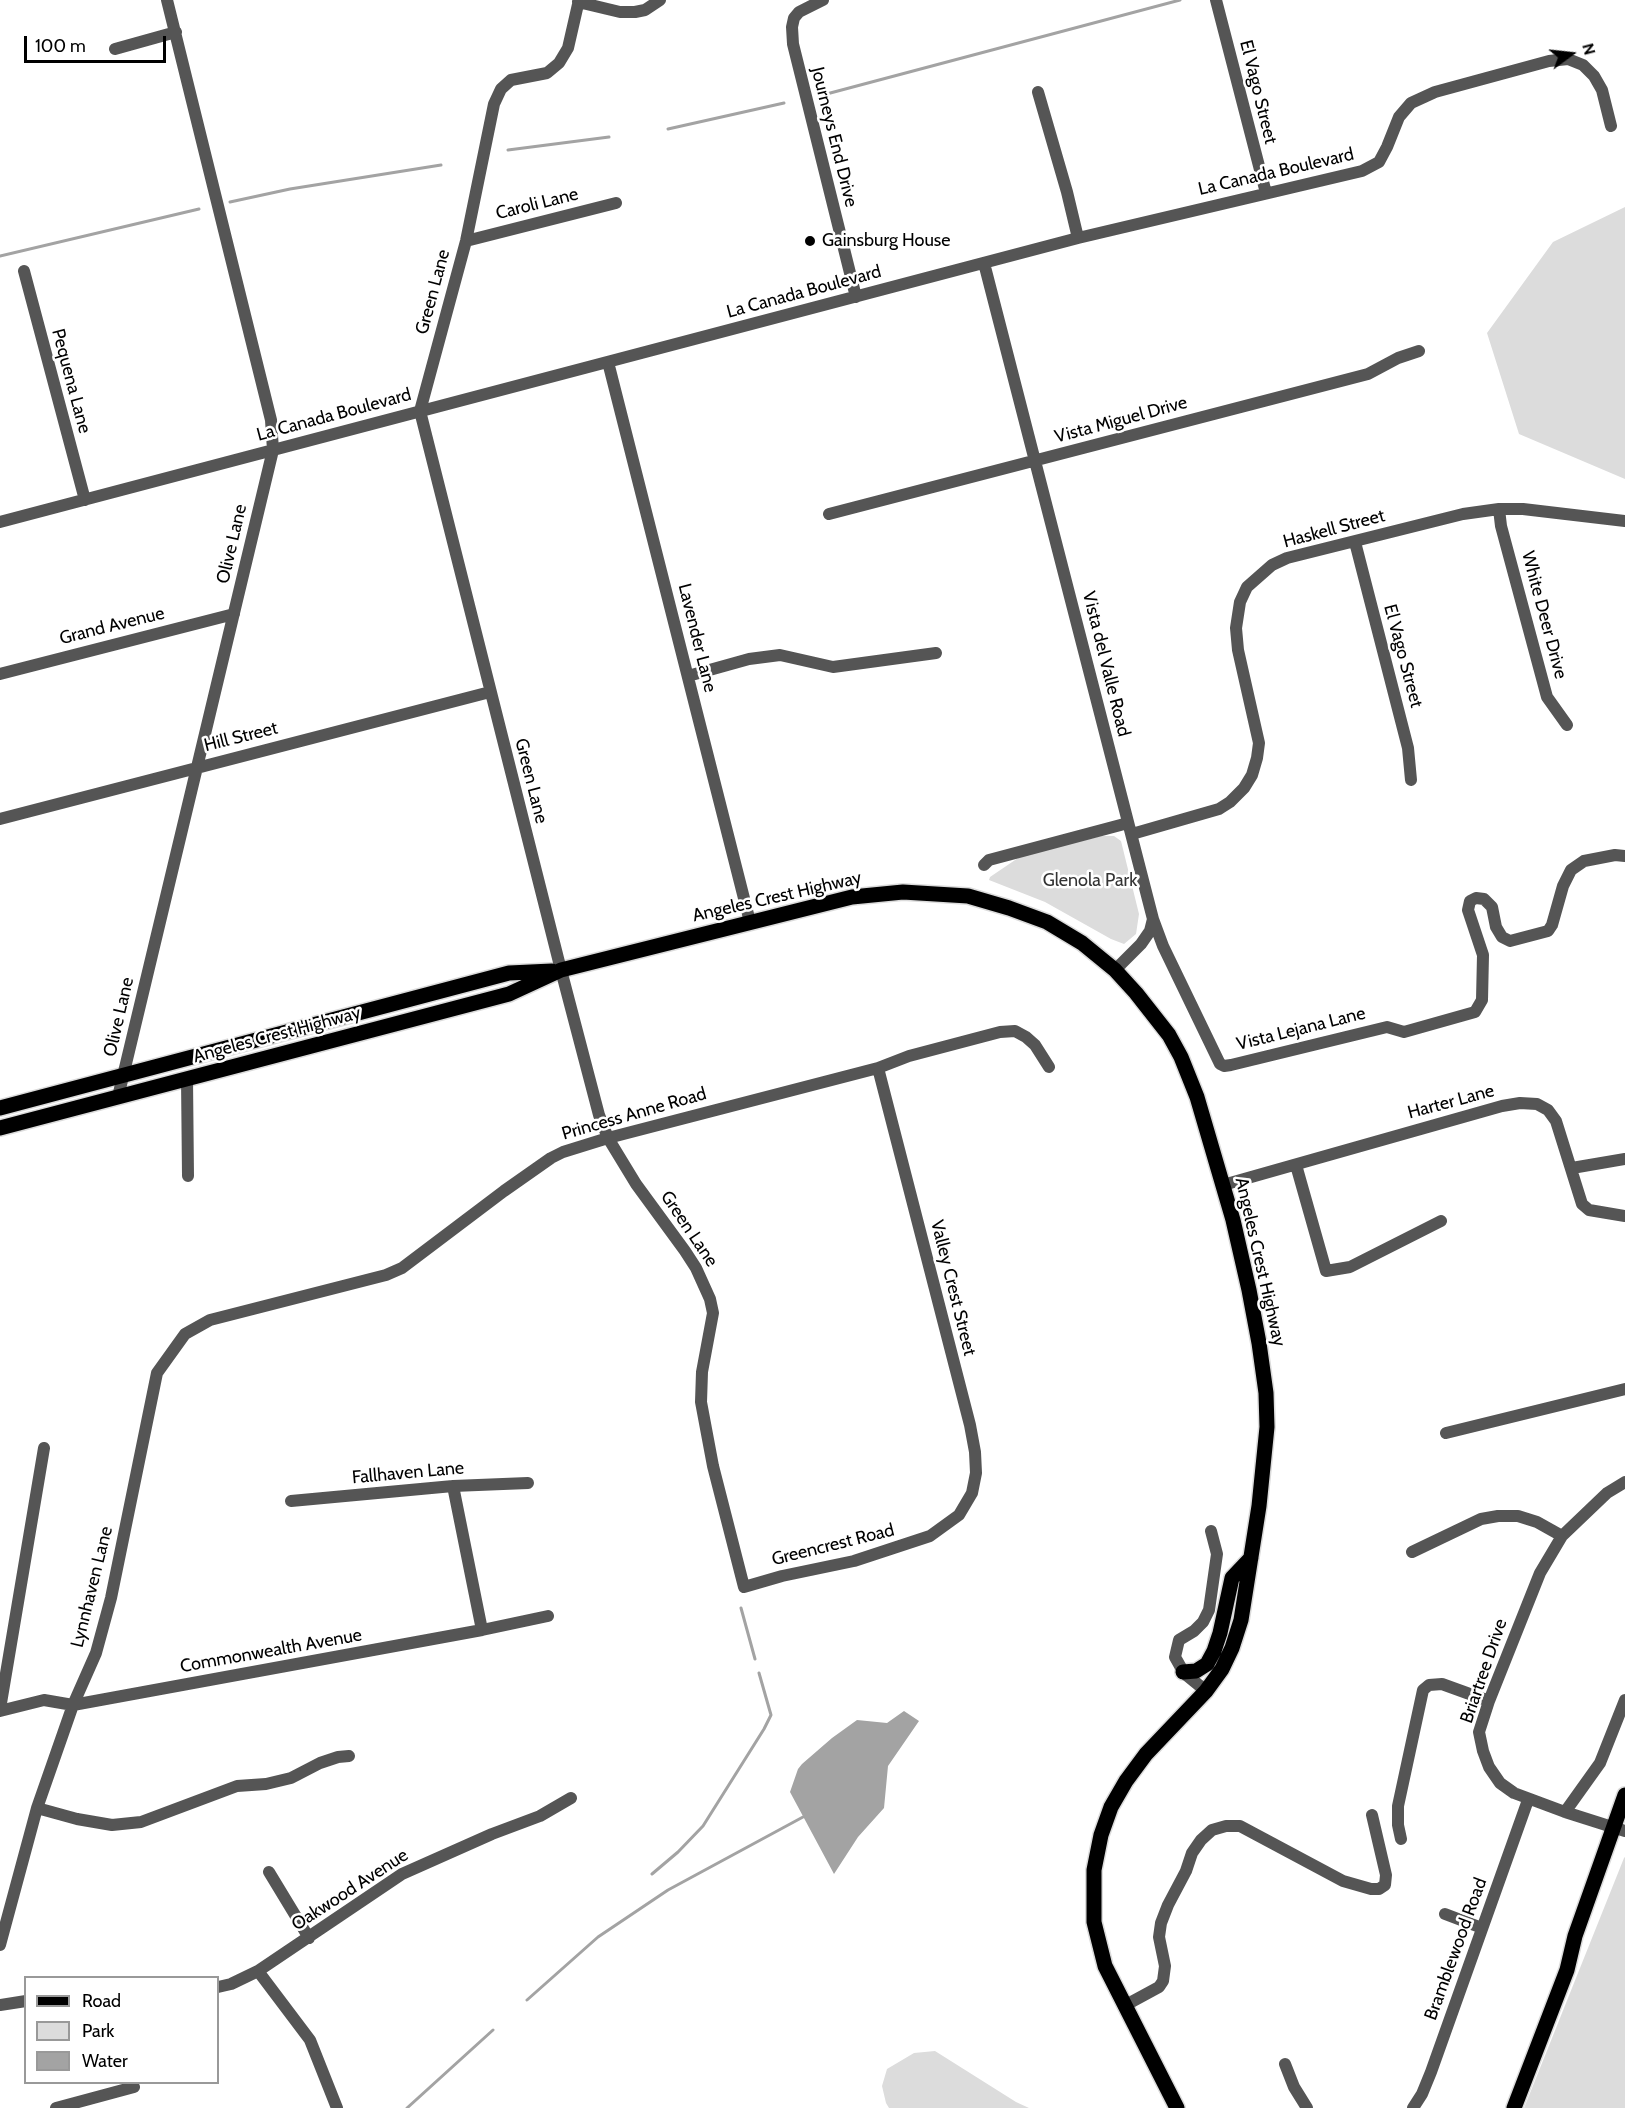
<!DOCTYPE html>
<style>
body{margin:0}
#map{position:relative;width:1625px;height:2108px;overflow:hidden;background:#fff;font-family:Cabin,sans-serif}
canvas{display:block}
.legend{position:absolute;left:24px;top:1976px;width:195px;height:108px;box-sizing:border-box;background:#fff;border:2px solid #999;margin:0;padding:8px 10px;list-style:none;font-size:18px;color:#000}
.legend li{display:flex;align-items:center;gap:12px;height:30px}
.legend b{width:30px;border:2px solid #999}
.north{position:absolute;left:1541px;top:24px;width:60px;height:60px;-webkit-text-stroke:4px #fff;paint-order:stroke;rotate:75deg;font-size:16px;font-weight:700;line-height:24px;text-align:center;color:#000}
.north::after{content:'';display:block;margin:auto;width:21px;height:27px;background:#000;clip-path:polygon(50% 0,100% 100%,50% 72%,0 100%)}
.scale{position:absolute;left:24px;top:36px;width:142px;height:27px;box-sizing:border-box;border:3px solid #000;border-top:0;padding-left:8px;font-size:18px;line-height:21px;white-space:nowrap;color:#000;-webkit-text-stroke:4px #fff;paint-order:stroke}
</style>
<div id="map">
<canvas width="1625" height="2108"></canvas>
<ul class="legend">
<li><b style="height:8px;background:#000"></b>Road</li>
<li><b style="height:16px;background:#dcdcdc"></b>Park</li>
<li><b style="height:16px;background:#a3a3a3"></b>Water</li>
</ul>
<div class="north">N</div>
<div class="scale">100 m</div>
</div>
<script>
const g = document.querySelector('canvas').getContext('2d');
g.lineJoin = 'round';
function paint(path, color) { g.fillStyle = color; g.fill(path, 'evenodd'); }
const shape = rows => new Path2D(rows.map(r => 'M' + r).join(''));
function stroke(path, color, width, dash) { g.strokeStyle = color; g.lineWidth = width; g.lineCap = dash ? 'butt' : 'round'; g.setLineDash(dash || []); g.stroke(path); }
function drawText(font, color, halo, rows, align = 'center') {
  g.font = font + ' Cabin,sans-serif'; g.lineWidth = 5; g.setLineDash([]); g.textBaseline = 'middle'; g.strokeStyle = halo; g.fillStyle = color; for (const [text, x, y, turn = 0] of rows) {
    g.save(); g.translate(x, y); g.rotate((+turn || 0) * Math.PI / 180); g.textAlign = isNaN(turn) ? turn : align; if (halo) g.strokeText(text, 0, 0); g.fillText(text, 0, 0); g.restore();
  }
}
paint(shape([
 [1625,207,1625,479,1519,434,1487,333,1553,242],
 [1101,836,1114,836,1121,841,1139,914,1136,934,1124,944,1111,939,1045,902,989,880,990,877,1021,856],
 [1625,1857,1625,2108,1524,2108,1624,1858],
 [935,2051,1016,2102,1029,2108,889,2108,886,2103,882,2086,887,2069,914,2053]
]), '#dcdcdc');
paint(shape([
 [904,1711,919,1721,888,1766,884,1808,858,1837,834,1874,790,1792,798,1769,802,1764,832,1738,857,1720,887,1723]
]), '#a3a3a3');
stroke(shape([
 [819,96,1180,0],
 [668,129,784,103],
 [508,150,609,137],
 [230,202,290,189,441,165],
 [0,256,199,209],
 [741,1608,755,1659],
 [652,1874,678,1852,703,1826,764,1729,771,1715,759,1673],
 [527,2000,598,1937,668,1890,803,1817],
 [407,2108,493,2030]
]), '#a3a3a3', 3);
const major = shape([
 [0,1108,509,973,552,971],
 [0,1128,509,994,561,970,852,897,903,892,968,896,1009,908,1047,922,1082,943,1115,970,1136,993,1169,1035,1181,1057,1197,1097,1233,1220,1249,1290,1259,1343,1266,1393,1267,1427,1259,1506,1241,1620,1232,1648,1222,1669,1206,1691,1146,1754,1126,1781,1111,1807,1101,1835,1094,1870,1094,1922,1105,1966,1177,2108],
 [1183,1672,1196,1671,1207,1664,1214,1651,1220,1633,1232,1578,1251,1558],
 [1514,2108,1567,1970,1575,1936,1625,1795]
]);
stroke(major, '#dbdbdb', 18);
stroke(shape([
 [579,0,568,48,559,63,547,73,511,80,501,89,494,104,466,241,420,411,561,970,599,1115,608,1138,636,1184,685,1251,696,1268,710,1299,713,1313,702,1372,701,1402,713,1466,744,1587,782,1576,854,1561,930,1536,959,1515,972,1493,976,1473,975,1452,970,1425,878,1068],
 [823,0,799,12,794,18,792,27,793,44,856,297],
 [1216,0,1266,193],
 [578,2,620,12,635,12,645,10,660,0],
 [115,49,176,32],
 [1038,92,1067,192,1078,238],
 [466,241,616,203],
 [984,263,1153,919,1163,946,1220,1064,1224,1066,1231,1065,1387,1027,1404,1032,1475,1012,1482,1000,1483,955,1468,910,1470,901,1476,898,1484,899,1492,907,1496,927,1502,937,1510,941,1548,931,1552,925,1563,886,1571,870,1584,861,1615,855,1625,856],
 [24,271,85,500],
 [608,362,750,922],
 [1499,509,1501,526,1547,697,1567,725],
 [829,514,1368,374,1398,358,1419,351],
 [0,522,1078,238,1362,171,1379,162,1387,147,1399,117,1411,103,1435,92,1549,61,1568,59,1583,65,1594,76,1602,90,1611,126],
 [1355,542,1408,748,1411,780],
 [0,674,234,614],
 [688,676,749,659,780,655,833,667,936,653],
 [0,819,490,692],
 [1132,834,1219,809,1230,802,1244,788,1252,775,1257,758,1259,743,1238,650,1236,628,1240,602,1247,587,1272,565,1287,558,1463,514,1499,509,1523,509,1625,521],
 [984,865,989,860,1128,823],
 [1115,970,1141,944,1150,931,1153,919],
 [187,1079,188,1176],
 [118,1097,273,450,271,420,167,0],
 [1296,1165,1326,1271,1350,1267,1441,1221],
 [1572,1168,1625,1159],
 [1223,1185,1502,1106,1520,1103,1537,1104,1548,1110,1556,1121,1582,1204,1589,1210,1625,1216],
 [1446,1433,1625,1389],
 [1625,1482,1607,1493,1562,1536,1540,1573,1489,1701,1479,1732,1483,1751,1489,1767,1500,1783,1514,1793,1565,1812,1625,1831],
 [453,1486,482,1630],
 [291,1501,453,1486,528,1483],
 [1412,1552,1481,1519,1498,1516,1518,1516,1537,1522,1562,1536],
 [1206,1691,1184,1673,1175,1657,1179,1640,1194,1631,1203,1622,1209,1610,1217,1554,1211,1531],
 [0,1709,44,1448],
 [0,1711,44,1700,73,1705,482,1630,548,1616],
 [37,1808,77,1819,112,1825,141,1822,237,1786,266,1784,291,1778,320,1763,338,1757,349,1756],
 [1565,1812,1600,1763,1625,1700],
 [1401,1839,1398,1825,1398,1806,1423,1690,1429,1685,1442,1684,1489,1701],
 [269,1872,309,1938],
 [1445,1914,1482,1928],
 [0,1945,37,1808,73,1705,96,1653,111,1598,157,1373,185,1334,210,1320,386,1275,402,1268,504,1191,551,1158,563,1152,608,1138,878,1068,909,1056,1000,1032,1015,1031,1026,1037,1035,1045,1049,1067],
 [258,1971,310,2040,337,2108],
 [218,1987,231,1984,258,1971,402,1874,492,1834,540,1816,571,1798],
 [0,2005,26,2001],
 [1124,2006,1159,1987,1163,1981,1165,1966,1159,1937,1161,1923,1168,1905,1186,1871,1192,1853,1201,1840,1212,1830,1226,1826,1240,1826,1343,1881,1371,1889,1379,1889,1385,1885,1386,1875,1372,1815],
 [1285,2064,1294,2087,1307,2108],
 [56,2108,134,2087],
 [1413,2108,1422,2094,1431,2072,1528,1800]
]), '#555', 12);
stroke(major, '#000', 15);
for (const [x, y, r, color] of [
 [810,241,6,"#000"]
]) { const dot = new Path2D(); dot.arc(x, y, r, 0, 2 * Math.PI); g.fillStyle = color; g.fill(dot); stroke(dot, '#fff', 2); }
drawText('18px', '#000', '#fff', [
 ["El Vago Street",1258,92,76],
 ["Journeys End Drive",834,137,76],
 ["La Canada Boulevard",1276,172,-13],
 ["Caroli Lane",537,204,-14],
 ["Green Lane",433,292,-75],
 ["La Canada Boulevard",804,292,-15],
 ["Pequena Lane",71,381,75],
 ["La Canada Boulevard",334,415,-15],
 ["Vista Miguel Drive",1121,420,-15],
 ["Haskell Street",1334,529,-15],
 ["Olive Lane",232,544,-77],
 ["White Deer Drive",1544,615,75],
 ["Grand Avenue",112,626,-14],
 ["Lavender Lane",697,638,76],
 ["El Vago Street",1403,656,75],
 ["Vista del Valle Road",1106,664,76],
 ["Hill Street",241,737,-14],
 ["Green Lane",531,781,76],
 ["Angeles Crest Highway",777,897,-13],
 ["Olive Lane",119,1017,-77],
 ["Vista Lejana Lane",1301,1029,-14],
 ["Angeles Crest Highway",277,1035,-15],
 ["Harter Lane",1451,1102,-15],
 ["Princess Anne Road",634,1114,-16],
 ["Green Lane",689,1229,56],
 ["Angeles Crest Highway",1260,1262,77],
 ["Valley Crest Street",953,1288,76],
 ["Fallhaven Lane",408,1473,-5],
 ["Greencrest Road",833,1545,-14],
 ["Lynnhaven Lane",92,1587,-76],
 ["Commonwealth Avenue",271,1651,-10],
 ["Briartree Drive",1484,1671,-71],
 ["Oakwood Avenue",350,1890,-33],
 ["Bramblewood Road",1456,1949,-70]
]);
drawText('18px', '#000', '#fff', [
 ["Gainsburg House",822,241]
], 'left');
drawText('18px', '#333', '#fff', [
 ["Glenola Park",1090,881]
]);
</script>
